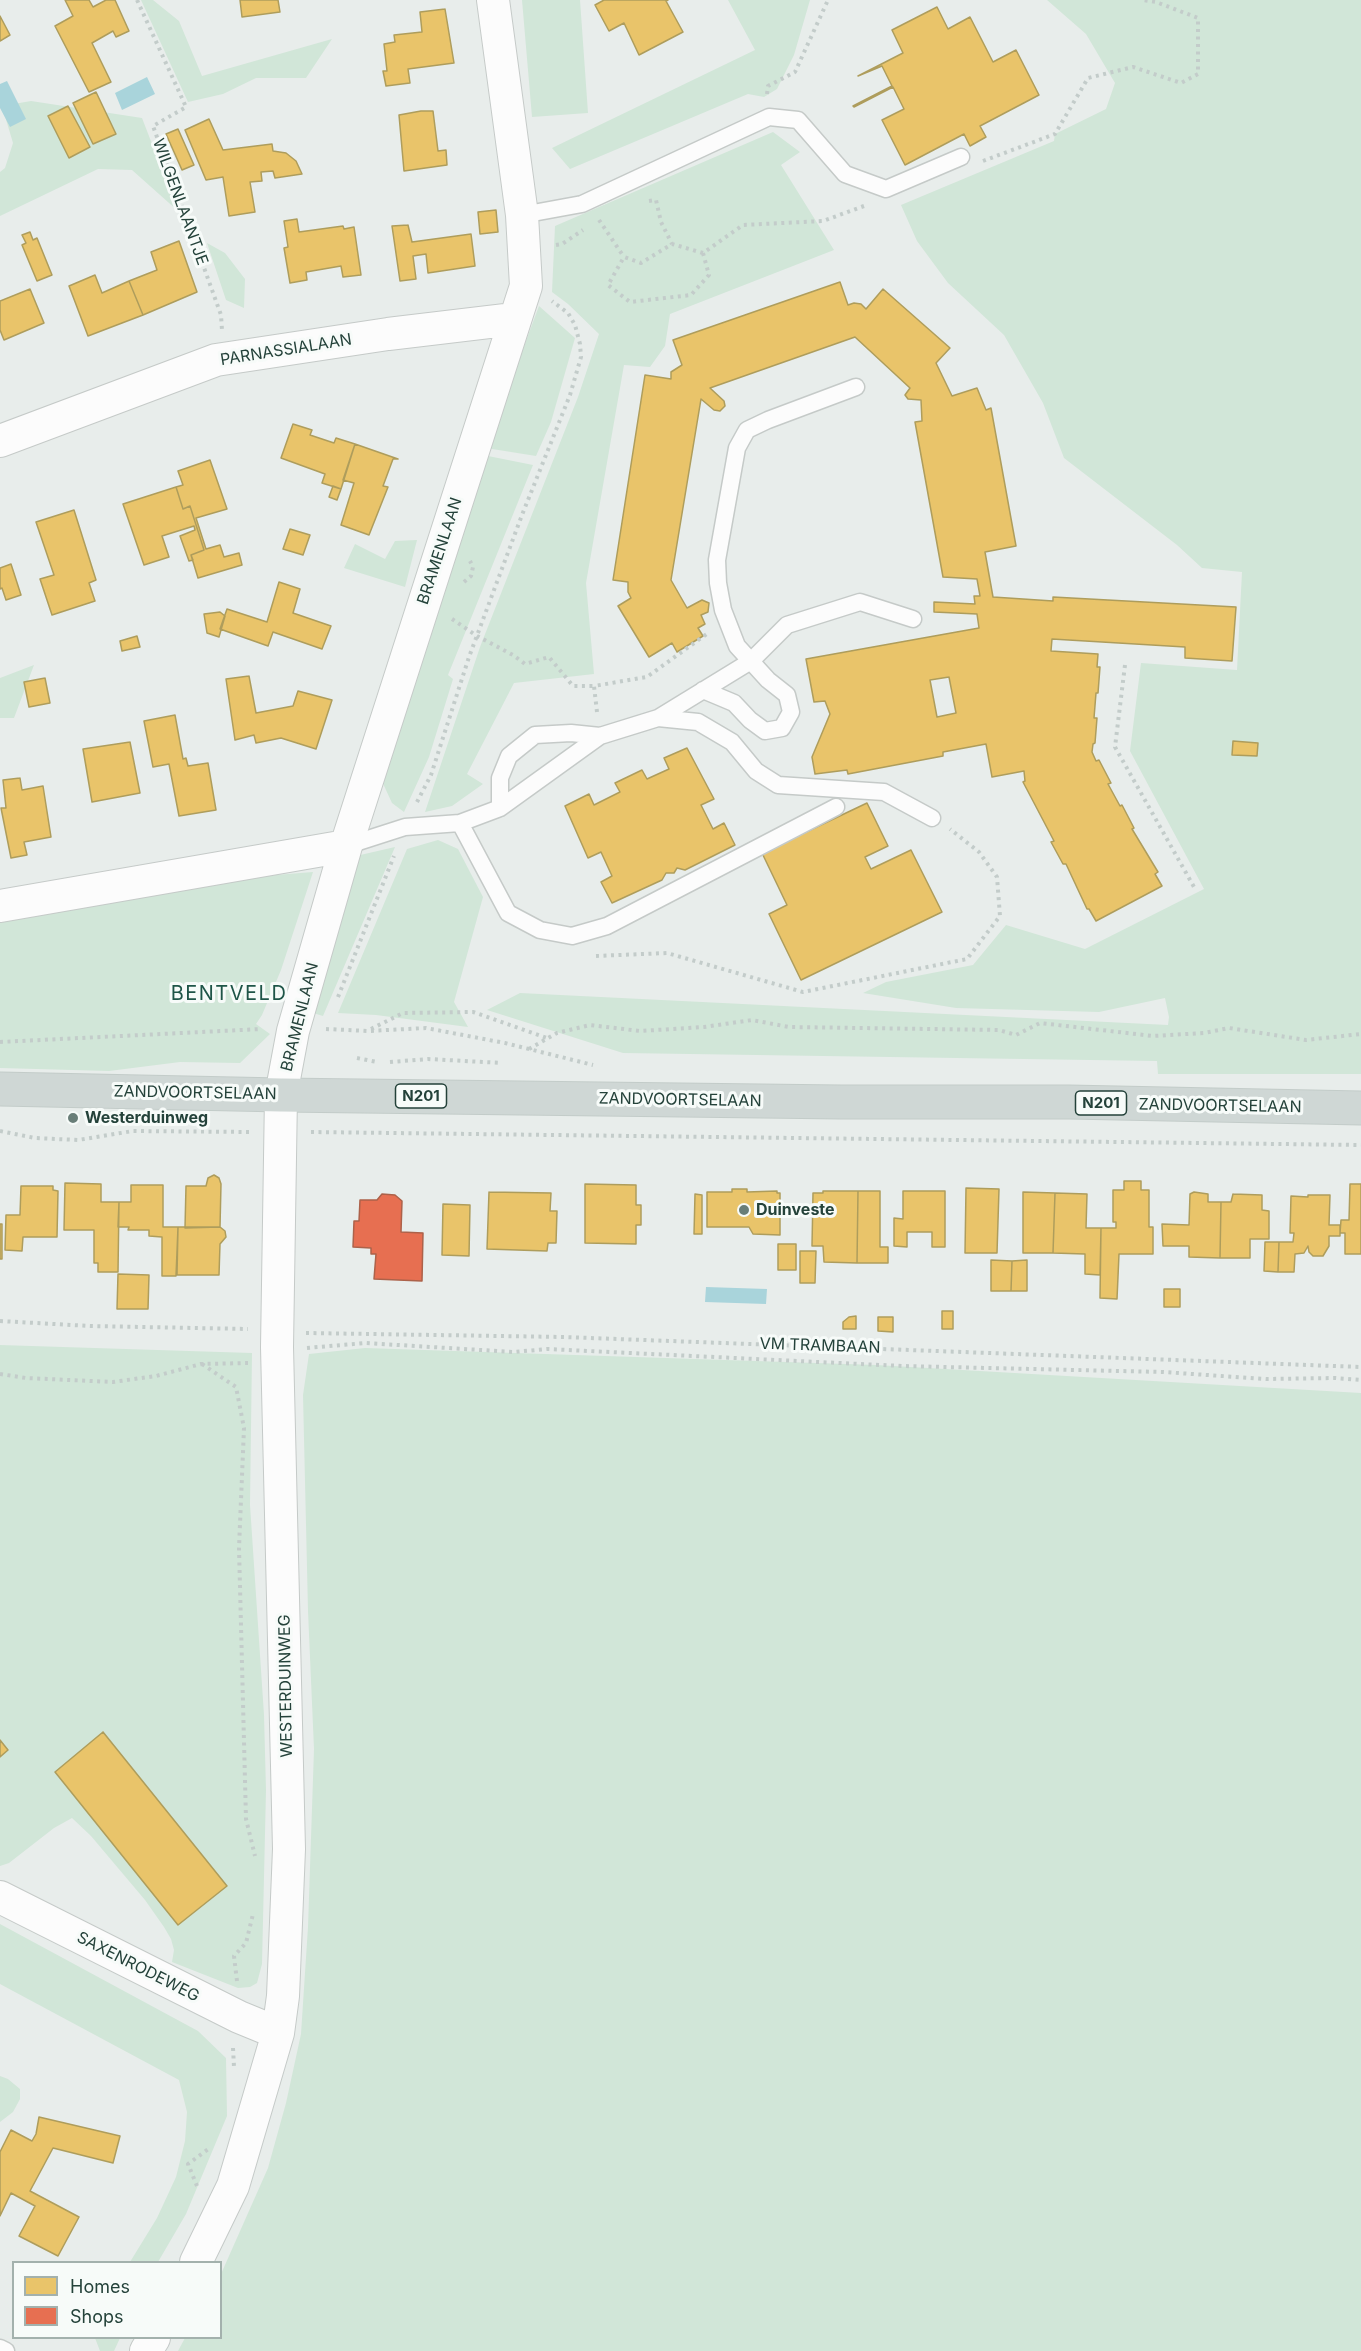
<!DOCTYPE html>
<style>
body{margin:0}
#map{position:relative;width:1361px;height:2351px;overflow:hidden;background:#e8edeb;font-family:Inter,sans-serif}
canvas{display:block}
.legend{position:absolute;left:12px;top:2261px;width:210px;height:78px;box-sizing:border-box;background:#f7fbf9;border:2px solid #a3b1ad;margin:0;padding:8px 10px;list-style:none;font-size:18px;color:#24423a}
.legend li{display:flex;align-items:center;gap:12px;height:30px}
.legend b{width:30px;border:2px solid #a3b1ad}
</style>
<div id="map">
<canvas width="1361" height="2351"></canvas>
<ul class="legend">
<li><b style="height:16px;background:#e9c46a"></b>Homes</li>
<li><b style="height:16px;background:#e76f51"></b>Shops</li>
</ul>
</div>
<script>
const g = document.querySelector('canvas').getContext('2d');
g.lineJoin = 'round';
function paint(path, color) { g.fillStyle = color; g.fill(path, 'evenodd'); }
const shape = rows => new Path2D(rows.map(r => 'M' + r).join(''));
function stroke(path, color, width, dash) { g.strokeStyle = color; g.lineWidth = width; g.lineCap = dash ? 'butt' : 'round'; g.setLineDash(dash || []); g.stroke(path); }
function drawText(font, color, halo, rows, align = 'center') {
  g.font = font + ' Inter,sans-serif'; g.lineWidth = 6; g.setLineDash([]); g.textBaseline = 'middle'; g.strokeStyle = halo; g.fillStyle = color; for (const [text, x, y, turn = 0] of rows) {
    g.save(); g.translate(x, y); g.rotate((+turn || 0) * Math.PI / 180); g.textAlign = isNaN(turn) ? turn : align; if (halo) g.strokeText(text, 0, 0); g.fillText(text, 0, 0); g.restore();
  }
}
paint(shape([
 [141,0,153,0,179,21,202,76,332,39,306,78,256,78,223,94,188,102],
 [522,0,580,0,588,113,532,117],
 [728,0,810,0,794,55,777,89,764,97,748,94,570,169,552,148,755,50],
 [1047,0,1361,0,1361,1074,1158,1074,1157,1061,623,1053,487,1010,520,993,1168,1025,1169,1017,1165,998,1099,1012,956,1008,863,993,886,982,973,965,1006,925,1085,949,1204,889,1130,751,1141,663,1237,670,1242,572,1202,568,1177,545,1064,458,1043,403,1004,335,948,283,917,241,901,205,1054,141,1055,134,1106,109,1115,83,1086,34],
 [31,101,142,118,178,211,132,170,98,169,0,216,0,172,5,168,13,143,2,106],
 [773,132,800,152,781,165,834,250,670,314,665,346,650,367,624,365,586,583,594,674,514,683,467,774,483,784,452,806,425,812,480,647,578,397,599,334,568,304,552,292,555,226],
 [207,243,225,253,245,279,244,308,226,300],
 [539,306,575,338,551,422,536,456,486,448],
 [488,456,533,465,448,675,453,679,429,757,404,812,392,803,380,777],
 [417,540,405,587,344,568,355,544,385,559,395,541],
 [34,665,14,718,0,718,0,678],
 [438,840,458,849,483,897,454,1002,468,1027,376,1015,338,1013,407,849],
 [395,847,323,1016,310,1012,356,856],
 [313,872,281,970,262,1015,256,1024,270,1034,240,1063,180,1062,109,1071,0,1068,0,915,226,879],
 [0,1345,252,1353,250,1505,264,1715,266,1790,262,1964,257,1983,250,1987,238,1988,172,1962,174,1950,171,1939,164,1927,145,1900,91,1836,72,1818,54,1828,9,1863,0,1866],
 [365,1348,876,1365,1361,1393,1361,2351,178,2351,185,2338,220,2338,221,2274,268,2168,286,2103,301,2034,308,1927,314,1749,308,1611,303,1395,309,1354],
 [0,1924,198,2031,226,2058,227,2116,186,2214,158,2262,130,2262,157,2218,176,2177,185,2141,187,2112,179,2080,0,1984],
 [0,2076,8,2079,20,2089,20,2099,13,2112,0,2122],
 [95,2338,120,2338,114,2351,100,2351]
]), '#d1e6d8');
paint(shape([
 [147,77,155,94,122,110,115,93],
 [7,81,26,119,10,127,0,108,0,84],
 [706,1287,767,1289,766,1304,705,1302]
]), '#a9d4db');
const homes = shape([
 [65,0,89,0,93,7,106,0,115,0,129,31,116,37,113,31,92,43,111,82,89,92,55,26,73,16,65,0],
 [240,0,278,0,280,12,242,17,240,0],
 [604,0,668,0,666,1,683,32,639,55,624,23,609,31,595,5,604,0],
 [937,7,948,29,970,17,993,62,1016,50,1039,95,980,126,986,137,970,146,964,134,905,165,882,120,904,109,893,87,854,107,853,106,892,86,882,66,858,76,903,53,892,30,937,7],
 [445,9,454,63,408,69,410,83,386,86,383,71,387,71,384,44,395,42,394,35,422,32,420,12,445,9],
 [0,16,10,35,0,41,0,16],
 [96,92,116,134,93,144,73,103,96,92],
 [68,106,90,147,69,158,48,116,68,106],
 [421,111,433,111,438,151,446,150,447,165,404,171,399,115,421,111],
 [209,119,223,150,272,144,273,151,286,153,296,161,302,174,275,178,273,171,261,172,262,181,250,182,255,212,229,216,223,177,206,180,185,130,209,119],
 [178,129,194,165,182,170,166,134,178,129],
 [496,210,498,232,480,234,478,212,496,210],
 [297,219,299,232,343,226,344,229,354,227,361,275,343,277,341,266,306,272,307,280,290,283,284,248,288,247,284,221,297,219],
 [408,225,412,242,471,234,475,266,428,273,426,254,413,256,416,279,400,281,392,226,408,225],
 [30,232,33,240,37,238,52,275,37,281,22,245,26,243,22,235,30,232],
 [179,241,197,292,143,315,129,281,157,270,151,252,179,241],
 [95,275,102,293,129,281,143,315,88,336,69,286,95,275],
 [840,282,848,305,854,303,861,304,866,309,883,289,950,348,936,363,952,396,977,388,986,410,991,408,1016,546,985,552,993,597,1053,601,1053,597,1236,607,1232,661,1185,658,1185,647,1052,639,1051,651,1098,654,1097,667,1100,667,1098,693,1096,693,1094,718,1097,718,1095,743,1093,744,1092,752,1096,761,1099,760,1111,783,1108,784,1120,806,1122,805,1134,828,1132,829,1158,872,1155,874,1162,886,1096,921,1089,909,1087,909,1066,864,1063,864,1051,842,1054,841,1023,782,1025,781,1024,771,992,777,986,744,943,752,943,756,848,774,847,770,815,774,812,757,830,714,825,701,814,702,806,659,979,628,977,614,934,612,934,602,975,604,974,596,980,596,977,579,943,577,915,422,922,421,921,400,908,399,905,395,910,388,855,337,710,388,724,401,725,406,720,411,714,410,701,399,671,580,687,608,702,600,709,603,708,612,701,615,705,624,698,628,703,636,677,652,672,643,649,657,618,606,631,598,628,592,628,582,613,580,645,375,671,379,671,372,682,365,673,340,840,282],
 [949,677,956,713,937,717,930,680,949,677],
 [30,289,44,323,4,340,0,330,0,301,30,289],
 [293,424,312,430,310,435,334,443,336,438,355,444,341,489,322,483,325,474,281,458,293,424],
 [355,444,398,459,393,459,383,486,388,487,369,535,341,525,354,483,343,480,355,444],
 [210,460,227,509,196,518,206,549,220,545,224,557,239,553,242,565,198,578,191,555,204,550,190,506,183,509,176,487,183,485,178,471,210,460],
 [333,486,341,489,337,500,329,497,333,486],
 [176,487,183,509,190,506,204,550,191,555,193,560,189,561,180,536,195,530,194,526,162,536,169,557,144,565,123,504,176,487],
 [74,510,96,580,89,583,95,601,52,615,40,579,54,575,36,522,74,510],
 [290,529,310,535,303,555,283,549,290,529],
 [11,564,21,595,6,600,2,588,0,589,0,568,11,564],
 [279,582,300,589,293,613,331,626,322,649,273,632,268,646,220,629,227,609,267,622,279,582],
 [220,612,225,616,219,637,207,633,204,614,220,612],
 [137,636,140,647,122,651,120,641,137,636],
 [249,676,256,713,293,706,298,691,332,700,316,749,281,738,256,743,254,735,235,740,226,679,249,676],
 [45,678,50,703,29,707,24,682,45,678],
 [175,715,183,759,186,758,188,766,208,763,216,810,179,816,169,764,153,767,144,721,175,715],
 [1233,741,1258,743,1257,756,1232,755,1233,741],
 [130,742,140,793,92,802,83,749,130,742],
 [687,748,714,799,701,805,713,829,724,823,735,845,685,870,677,868,674,873,666,873,662,880,612,903,601,882,612,876,601,852,588,858,565,806,589,794,594,805,620,792,615,783,642,770,647,779,669,769,664,758,687,748],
 [20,778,22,790,43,786,51,837,24,842,27,855,11,858,1,808,6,808,3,780,20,778],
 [867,803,888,846,865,857,871,869,911,850,942,912,801,980,769,914,787,905,762,853,867,803],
 [214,1175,219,1178,221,1184,220,1227,185,1228,186,1186,206,1186,208,1178,214,1175],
 [1124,1181,1141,1181,1141,1190,1149,1190,1149,1227,1153,1227,1153,1254,1119,1254,1117,1299,1100,1298,1101,1228,1116,1228,1116,1222,1113,1222,1113,1190,1124,1190,1124,1181],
 [65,1183,101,1184,101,1202,119,1202,118,1272,98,1272,98,1263,94,1263,94,1230,64,1230,65,1183],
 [585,1184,636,1185,636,1205,641,1205,641,1225,636,1225,636,1244,585,1243,585,1184],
 [1350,1184,1361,1184,1361,1254,1345,1254,1345,1233,1340,1233,1341,1220,1349,1220,1350,1184],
 [131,1185,163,1185,163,1227,178,1227,176,1276,162,1276,162,1237,149,1236,149,1230,128,1230,129,1227,118,1227,119,1202,131,1202,131,1185],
 [21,1186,53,1186,53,1190,58,1191,57,1237,23,1237,22,1251,5,1250,6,1215,20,1215,21,1186],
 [966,1188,999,1189,997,1253,965,1253,966,1188],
 [732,1189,747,1189,747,1192,777,1191,777,1193,780,1193,780,1235,753,1234,749,1227,707,1227,707,1192,732,1192,732,1189],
 [823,1191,858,1191,857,1263,824,1262,823,1246,812,1246,813,1193,823,1193,823,1191],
 [858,1191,880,1191,880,1247,888,1247,888,1263,857,1263,858,1191],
 [903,1191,945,1191,945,1247,932,1247,932,1232,907,1232,907,1247,894,1246,894,1218,903,1219,903,1191],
 [489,1192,551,1193,550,1211,557,1211,556,1243,548,1243,547,1251,487,1249,489,1192],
 [1023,1192,1055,1193,1053,1253,1023,1253,1023,1192],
 [1194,1192,1208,1194,1208,1202,1221,1202,1220,1258,1189,1257,1189,1246,1163,1246,1162,1224,1189,1225,1190,1194,1194,1192],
 [1055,1193,1087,1194,1086,1228,1101,1228,1100,1275,1085,1274,1085,1254,1053,1253,1055,1193],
 [695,1194,702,1195,702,1234,694,1234,695,1194],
 [1233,1194,1262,1195,1262,1210,1269,1211,1269,1239,1250,1239,1250,1258,1220,1258,1221,1202,1231,1202,1233,1194],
 [1308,1195,1330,1195,1329,1225,1340,1225,1340,1236,1329,1236,1329,1246,1323,1256,1313,1256,1309,1252,1308,1246,1304,1253,1295,1254,1294,1272,1278,1272,1279,1242,1293,1242,1294,1233,1290,1233,1291,1196,1308,1197,1308,1195],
 [443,1204,470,1205,469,1256,442,1255,443,1204],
 [0,1224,2,1224,2,1259,0,1259,0,1224],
 [178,1227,220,1227,225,1231,226,1237,220,1244,219,1275,177,1275,178,1227],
 [1265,1242,1279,1242,1278,1272,1264,1271,1265,1242],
 [778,1244,796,1244,796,1270,778,1270,778,1244],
 [800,1251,816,1251,815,1283,800,1283,800,1251],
 [991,1260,1012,1261,1011,1291,991,1291,991,1260],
 [1027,1260,1027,1291,1011,1291,1012,1261,1027,1260],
 [118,1274,149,1275,148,1309,117,1309,118,1274],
 [1164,1289,1180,1289,1180,1307,1164,1307,1164,1289],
 [942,1311,953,1311,953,1329,942,1329,942,1311],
 [856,1316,856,1329,843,1329,843,1322,849,1317,856,1316],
 [878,1317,893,1317,893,1332,878,1331,878,1317],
 [103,1732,227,1886,178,1925,55,1772,103,1732],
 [0,1740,8,1750,0,1757,0,1740],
 [39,2117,120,2136,113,2163,53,2148,30,2191,79,2217,58,2256,19,2236,35,2206,11,2193,0,2216,0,2152,11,2130,32,2141,36,2134,39,2117]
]);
paint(homes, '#e9c46a');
stroke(homes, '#ae9d5c', 1.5);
const shops = shape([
 [382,1194,395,1195,402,1201,401,1232,423,1233,422,1281,374,1279,376,1254,371,1254,371,1248,353,1247,354,1221,359,1221,360,1200,377,1200,382,1194]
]);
paint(shops, '#e76f51');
stroke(shops, '#ac624a', 1.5);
const lane = shape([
 [522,215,582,204,769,117,798,120,845,174,886,189,961,157],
 [703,690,734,703,750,720,765,731,782,728,791,712,787,695,768,680,737,646,723,610,718,583,717,560,737,448,747,430,768,420,856,387],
 [658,718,698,722,732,742,756,771,778,785,884,792,932,818],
 [500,808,500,778,509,756,535,735,571,733,600,736],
 [460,823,508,913,540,930,572,936,607,926,836,807],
 [346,846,405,827,460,823,500,808,600,736,658,718,751,661,787,625,860,602,913,619],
 [0,2348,6,2351]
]);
const street = shape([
 [0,441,216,360,388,334,514,319],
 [0,906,346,846],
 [0,1897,239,2017,278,2033],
 [196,2262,233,2186,278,2033,283,1996,289,1849,277,1347,281,1095,293,1031,346,846,526,286,522,215,493,0],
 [146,2351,154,2338]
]);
const primary = shape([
 [0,1089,281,1095,841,1102,1069,1102,1361,1108]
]);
stroke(lane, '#c5cac8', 19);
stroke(street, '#c5cac8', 34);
stroke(primary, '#c3ccc9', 35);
stroke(shape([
 [137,0,186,107,153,126,221,315,222,330],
 [767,94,768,86,795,72,828,0],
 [983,161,1055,134,1088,78,1133,67,1181,83,1198,74,1198,18,1156,2,1143,0],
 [649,201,656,200,661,222,672,244],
 [599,220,624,257],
 [556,245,562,244,583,230],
 [703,253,709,275,691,295,630,302,608,285,624,257,641,263,672,244,703,253,743,225,823,221,864,206],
 [464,582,471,576,473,567,470,561],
 [452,619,477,636,513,655,525,664,549,657,573,686,594,686],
 [1125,665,1115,747,1194,887],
 [597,712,594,686,647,677,708,633],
 [417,802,431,775,469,657,522,515,570,395,581,357,580,344,575,325,568,313,552,301],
 [596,956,667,953,803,992,967,959,1000,916,997,877,979,852,950,829],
 [338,997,394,856],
 [326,1029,369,1031,426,1028,505,1043,593,1065],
 [371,1029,403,1013,473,1012,547,1038],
 [0,1042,261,1029],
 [529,1049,557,1033,590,1025,640,1031,704,1027,752,1020,789,1027,999,1030,1016,1035,1040,1023,1153,1036,1204,1033,1229,1028,1306,1040,1361,1034],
 [357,1058,377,1062],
 [390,1062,428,1059,502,1063],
 [0,1131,35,1138,78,1140,133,1131,250,1132],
 [311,1132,1361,1145],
 [0,1321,90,1326,248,1329],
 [306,1333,564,1337,1361,1367],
 [307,1348,365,1343,514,1352,547,1349,902,1366,1163,1372,1266,1379,1335,1378,1361,1380],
 [202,1364,236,1387,244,1428,239,1548,246,1819,255,1856],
 [0,1374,26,1378,113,1382,156,1376,201,1364,248,1363],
 [237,1981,234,1956,246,1943,253,1914],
 [233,2048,234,2067],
 [197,2186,188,2164,211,2147]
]), '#c3ccca', 4, [3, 4.5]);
stroke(lane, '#fcfcfc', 16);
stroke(street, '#fcfcfc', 32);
stroke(primary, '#cfd7d5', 33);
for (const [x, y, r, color] of [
 [73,1118,6,"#697e78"],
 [744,1210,6,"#697e78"]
]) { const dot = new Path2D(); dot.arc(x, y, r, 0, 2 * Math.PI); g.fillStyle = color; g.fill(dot); stroke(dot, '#f7fbf9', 2); }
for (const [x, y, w] of [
 [421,1096,51],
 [1101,1103,51]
]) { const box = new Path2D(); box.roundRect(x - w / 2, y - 12, w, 24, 4.5); g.fillStyle = '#f7fbf9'; g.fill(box); stroke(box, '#24423a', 1.5); }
drawText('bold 15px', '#24423a', null, [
 ["N201",421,1096],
 ["N201",1101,1103]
]);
drawText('16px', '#24423a', '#f7fbf9', [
 ["WILGENLAANTJE",180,202,70],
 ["PARNASSIALAAN",286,350,-9],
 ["BRAMENLAAN",440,551,-72],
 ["BRAMENLAAN",300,1017,-76],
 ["ZANDVOORTSELAAN",195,1093,1],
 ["ZANDVOORTSELAAN",680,1100,1],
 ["ZANDVOORTSELAAN",1220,1106,1],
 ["VM TRAMBAAN",820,1346,2],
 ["WESTERDUINWEG",286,1686,-91],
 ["SAXENRODEWEG",138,1967,27]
]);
drawText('bold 16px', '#24423a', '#f7fbf9', [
 ["Westerduinweg",85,1118],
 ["Duinveste",756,1210]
], 'left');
g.letterSpacing = '1.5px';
drawText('20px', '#1f5548', '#f7fbf9', [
 ["BENTVELD",229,994]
]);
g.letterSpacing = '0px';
</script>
